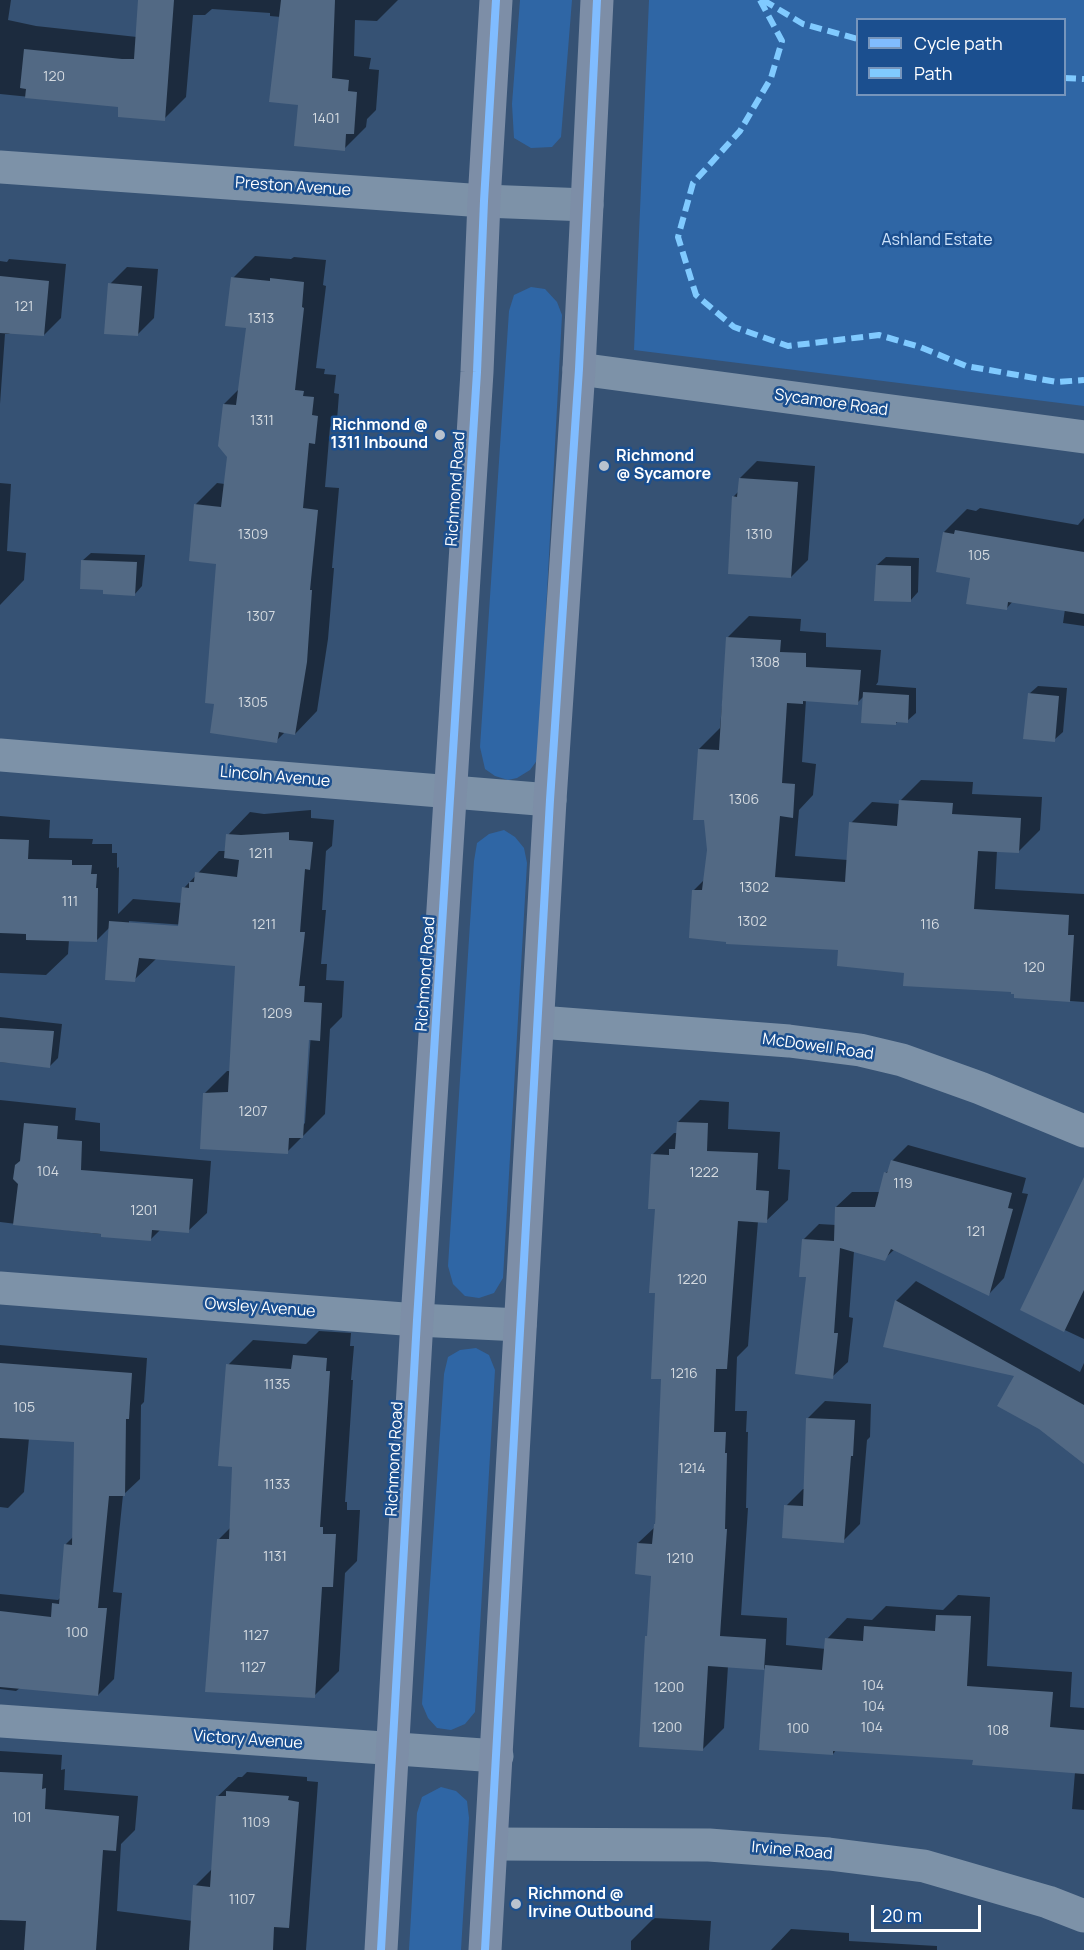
<!DOCTYPE html>
<style>
body{margin:0}
#map{position:relative;width:1084px;height:1950px;overflow:hidden;background:#365274;font-family:Manrope,sans-serif}
canvas{display:block}
.legend{position:absolute;left:856px;top:18px;width:210px;height:78px;box-sizing:border-box;background:#1b4f8f;border:2px solid #7695bc;margin:0;padding:8px 10px;list-style:none;font-size:18px;color:#fff}
.legend li{display:flex;align-items:center;gap:12px;height:30px}
.legend b{width:30px;border:2px solid #7695bc}
.scale{position:absolute;left:871px;top:1905px;width:110px;height:27px;box-sizing:border-box;border:3px solid #fff;border-top:0;padding-left:8px;font-size:18px;line-height:21px;white-space:nowrap;color:#fff;-webkit-text-stroke:4px #1b4f8f;paint-order:stroke}
</style>
<div id="map">
<canvas width="1084" height="1950"></canvas>
<ul class="legend">
<li><b style="height:8px;background:#80bcff"></b>Cycle path</li>
<li><b style="height:8px;background:#80caff"></b>Path</li>
</ul>
<div class="scale">20 m</div>
</div>
<script>
const g = document.querySelector('canvas').getContext('2d');
g.lineJoin = 'round';
function paint(path, color) { g.fillStyle = color; g.fill(path, 'evenodd'); }
const shape = rows => new Path2D(rows.map(r => 'M' + r).join(''));
function stroke(path, color, width, dash) { g.strokeStyle = color; g.lineWidth = width; g.lineCap = dash ? 'butt' : 'round'; g.setLineDash(dash || []); g.stroke(path); }
function drawText(font, color, halo, rows, align = 'center') {
  g.font = font + ' Manrope,sans-serif'; g.lineWidth = 5; g.setLineDash([]); g.textBaseline = 'middle'; g.strokeStyle = halo; g.fillStyle = color; for (const [text, x, y, turn = 0] of rows) {
    g.save(); g.translate(x, y); g.rotate((+turn || 0) * Math.PI / 180); g.textAlign = isNaN(turn) ? turn : align; if (halo) g.strokeText(text, 0, 0); g.fillText(text, 0, 0); g.restore();
  }
}
paint(shape([
 [520,0,572,0,561,137,552,147,531,148,514,138,512,104],
 [649,0,1084,0,1084,406,634,350],
 [858,20,1064,20,1064,94,858,94],
 [531,287,545,289,557,302,562,315,538,759,530,770,517,778,508,780,495,776,485,769,480,747,509,311,514,295],
 [504,830,515,837,524,848,527,863,503,1278,494,1293,479,1298,465,1296,453,1284,448,1266,474,861,477,843,489,834],
 [476,1348,489,1355,495,1370,475,1712,465,1724,451,1730,437,1728,428,1718,422,1704,444,1374,448,1357,460,1350],
 [441,1787,456,1791,467,1801,469,1818,461,1950,409,1950,417,1813,422,1797]
]), '#2f66a5');
paint(shape([
 [0,0,11,0,8,20,36,26,137,37,139,0,398,0,377,21,355,20,354,56,371,58,369,69,379,70,376,110,367,119,366,127,344,149,299,103,281,17,270,16,270,13,212,9,205,15,193,15,186,97,164,119,120,106,0,94],
 [255,256,291,259,294,257,326,260,323,285,326,286,316,368,325,369,324,374,336,375,334,393,339,394,337,420,330,427,325,487,339,488,332,568,334,568,328,639,317,711,295,734,285,732,276,741,216,703,218,562,195,505,217,483,225,484,229,457,224,404,239,389,248,327,233,278],
 [9,259,66,264,61,318,44,335,12,332,9,334,5,334,0,404,0,261,7,262],
 [127,267,158,269,154,318,137,335,110,284],
 [757,461,815,466,808,560,791,577,733,497,739,491,740,478],
 [0,483,11,484,7,551,26,553,24,580,0,605],
 [980,508,1078,525,1084,518,1084,626,1063,623,1065,609,1013,601,1007,608,972,577,944,532,967,509,976,511],
 [91,553,145,555,142,586,134,595,105,589,82,561],
 [886,557,919,558,918,592,910,601,877,565],
 [749,616,801,619,800,631,826,633,826,647,881,650,878,682,876,685,916,688,916,713,907,721,898,721,895,724,864,696,857,703,806,700,802,762,816,764,813,795,799,810,795,856,848,860,851,823,872,802,900,804,900,801,921,780,973,782,972,794,1042,797,1040,830,1019,851,997,850,995,889,1084,894,1084,1002,1016,997,1016,993,1012,991,905,971,840,949,694,890,705,879,708,850,699,749,720,728,728,637],
 [1038,686,1067,688,1063,732,1054,740,1029,694],
 [311,810,311,818,334,820,332,846,326,851,322,910,326,910,321,964,327,964,326,980,344,981,342,1017,330,1029,325,1114,287,1152,205,1093,227,1071,231,1071,237,964,157,958,134,980,110,927,96,941,69,940,68,954,46,975,0,973,0,816,50,820,49,838,93,839,92,844,112,844,112,853,117,853,117,868,119,867,118,914,133,899,182,903,184,888,219,851,226,851,228,835,250,812,264,814],
 [129,921,185,925,185,928,129,924],
 [308,1032,311,1032,305,1123,302,1126],
 [0,1017,62,1024,58,1058,50,1066,0,1062],
 [0,1100,76,1108,75,1120,100,1123,100,1151,211,1161,207,1213,188,1231,161,1229,150,1240,0,1222],
 [700,1100,729,1102,728,1129,780,1132,778,1169,790,1170,788,1200,766,1221,758,1221,748,1346,737,1357,735,1411,747,1411,746,1432,748,1432,746,1508,748,1508,741,1615,787,1618,786,1645,826,1649,827,1639,847,1618,872,1620,886,1606,943,1610,958,1595,990,1597,987,1666,1072,1672,1070,1707,1084,1708,1084,1810,1072,1809,1075,1772,975,1759,837,1749,833,1754,767,1666,764,1669,728,1666,724,1728,702,1750,648,1635,653,1574,638,1543,655,1527,663,1378,657,1292,657,1208,653,1154,674,1133,678,1133,678,1122],
 [908,1145,1026,1178,1022,1193,1028,1194,1004,1278,989,1294,895,1249,884,1259,854,1251,849,1317,853,1318,848,1362,832,1377,808,1276,803,1240,819,1224,836,1225,836,1207,852,1192,880,1192,886,1173,890,1169,892,1161],
 [1084,1201,1084,1339,1022,1310],
 [916,1281,1080,1372,1084,1363,1084,1454,1016,1375,896,1301],
 [319,1331,351,1333,350,1346,354,1346,351,1380,353,1380,345,1502,347,1502,347,1510,360,1510,357,1561,345,1573,339,1671,314,1696,219,1539,231,1527,234,1466,228,1365,253,1340,306,1344],
 [0,1345,147,1358,144,1402,141,1405,140,1479,123,1495,113,1592,122,1593,114,1679,98,1695,20,1688,16,1691,0,1689,0,1594,58,1600,61,1597,66,1544,74,1536,76,1440,29,1438,24,1492,8,1508,0,1507],
 [825,1401,871,1404,870,1437,867,1440,860,1524,843,1541,786,1506,803,1489,805,1489,808,1418],
 [0,1751,62,1755,61,1770,65,1769,64,1790,138,1796,135,1830,121,1844,117,1911,193,1921,195,1886,213,1868,218,1796,238,1777,242,1777,247,1772,307,1777,307,1781,318,1782,306,1950,0,1950],
 [654,1918,711,1921,709,1950,631,1950,631,1941],
 [791,1929,849,1933,849,1941,937,1946,937,1950,771,1950]
]), '#0007');
paint(shape([
 [138,0,174,0,165,121,118,117,118,107,25,98,26,89,20,88,24,49,122,59,134,59],
 [281,0,335,0,332,78,349,80,348,91,357,92,354,134,346,134,345,151,294,146,298,105,269,102],
 [0,276,49,281,44,336,0,333],
 [231,277,270,281,270,278,304,282,302,307,304,308,295,390,304,391,303,396,314,397,312,415,318,416,315,444,309,443,303,508,318,510,310,590,312,590,307,662,295,735,279,732,277,743,210,733,214,704,205,703,216,564,189,561,194,504,221,507,227,457,218,446,223,404,236,405,246,328,225,326],
 [108,283,142,286,138,336,104,334],
 [739,478,798,482,791,578,728,574,732,496,737,497],
 [955,530,1084,552,1084,614,1008,602,1007,610,966,604,970,578,936,572,943,532,954,534],
 [81,560,137,562,135,596,103,594,103,590,80,589],
 [876,565,911,566,911,602,874,601],
 [726,637,781,640,780,652,806,653,806,667,861,670,858,705,803,701,803,704,787,703,782,783,795,784,793,818,780,816,775,877,845,882,849,822,897,826,899,800,953,803,952,814,1021,818,1019,853,978,851,974,909,1069,915,1068,935,1074,935,1070,1002,1014,998,1014,994,1011,994,1011,992,903,986,904,973,837,966,838,950,726,944,726,942,689,938,692,890,702,890,707,850,704,820,693,820,698,749,719,750],
 [863,692,909,695,908,723,896,722,896,725,861,723],
 [1028,693,1059,696,1055,742,1023,739],
 [289,832,289,840,313,842,310,870,305,869,300,932,305,932,299,986,305,986,304,1002,322,1003,320,1041,309,1040,303,1138,289,1138,288,1154,200,1149,203,1093,228,1092,235,966,139,958,135,982,105,980,109,921,178,926,182,887,189,888,189,882,194,882,195,872,237,877,239,860,224,858,226,834,241,835],
 [0,839,29,840,28,859,72,860,72,865,92,865,91,874,97,874,96,888,98,888,97,942,26,940,26,934,0,933],
 [0,1028,54,1031,50,1068,0,1062],
 [677,1122,708,1123,707,1151,758,1153,756,1190,769,1191,767,1223,738,1221,727,1369,716,1369,714,1432,726,1432,725,1453,727,1453,725,1529,727,1529,720,1636,766,1639,764,1670,708,1666,703,1751,639,1747,645,1636,647,1636,651,1576,635,1574,637,1543,652,1544,654,1524,655,1524,661,1379,651,1379,655,1293,649,1293,655,1209,648,1209,651,1154,669,1155,669,1149,675,1149],
 [24,1123,58,1126,57,1139,82,1141,81,1170,193,1179,189,1233,152,1230,151,1241,101,1237,101,1234,13,1225,18,1184,13,1179,15,1165,20,1161],
 [891,1160,1012,1193,1008,1208,1013,1209,989,1296,891,1249,885,1261,840,1248,834,1333,838,1333,833,1379,795,1374,806,1277,799,1277,802,1239,834,1241,835,1207,875,1207,884,1172,887,1173],
 [1084,1177,1084,1290,1064,1332,1020,1310],
 [895,1300,1084,1405,1084,1464,1039,1429,997,1406,1014,1376,883,1347],
 [293,1355,327,1358,326,1371,330,1371,320,1527,323,1527,323,1534,336,1534,333,1587,322,1587,315,1698,205,1692,217,1539,229,1539,232,1467,218,1466,226,1364,291,1369],
 [0,1363,132,1373,129,1419,126,1419,125,1496,109,1496,98,1608,107,1608,98,1696,0,1687,0,1611,51,1617,52,1603,59,1604,64,1544,72,1545,74,1442,0,1438],
 [806,1418,855,1420,853,1456,851,1456,844,1543,782,1538,784,1505,803,1506],
 [936,1615,971,1616,967,1686,1053,1692,1050,1727,1084,1730,1084,1774,972,1765,973,1760,833,1751,833,1755,759,1750,765,1665,822,1670,825,1638,863,1641,864,1626,935,1631],
 [0,1772,43,1774,42,1789,46,1788,45,1809,119,1816,116,1851,103,1850,96,1950,24,1950,26,1921,0,1920],
 [226,1791,289,1796,288,1800,299,1802,289,1928,274,1927,273,1950,189,1950,193,1885,210,1887,216,1796,226,1796]
]), '#526984');
stroke(shape([
 [0,167,484,201,587,205],
 [579,369,1084,437],
 [0,755,550,800],
 [539,1022,789,1041,860,1050,902,1060,980,1088,1084,1131],
 [0,1288,417,1320,520,1325],
 [0,1721,497,1756],
 [492,1844,709,1845,829,1854,924,1866,1048,1902,1084,1916]
]), '#7d92a8', 33);
stroke(shape([
 [381,1950,417,1320,477,372,484,201,496,0],
 [485,1950,550,800,579,369,597,0]
]), '#7d8ea7', 33);
stroke(shape([
 [760,0,782,41,771,78,740,131,693,183,678,237,696,295,734,327,788,346,879,335,920,347,966,366,1057,382,1084,380],
 [763,0,803,24,858,39],
 [1064,78,1084,79]
]), '#80caff', 6, [12, 6]);
stroke(shape([
 [381,1950,417,1320,477,372,484,201,496,0],
 [485,1950,550,800,579,369,597,0]
]), '#80bcff', 8);
for (const [x, y, r, color] of [
 [440,435,6,"#b9c2ce"],
 [604,466,6,"#b9c2ce"],
 [516,1904,6,"#b9c2ce"]
]) { const dot = new Path2D(); dot.arc(x, y, r, 0, 2 * Math.PI); g.fillStyle = color; g.fill(dot); stroke(dot, '#1b4f8f', 2); }
drawText('14px', '#d4dae0', null, [
 ["120",54,77],
 ["1401",326,119],
 ["121",24,307],
 ["1313",261,319],
 ["1311",262,421],
 ["1309",253,535],
 ["1310",759,535],
 ["105",979,556],
 ["1307",261,617],
 ["1308",765,663],
 ["1305",253,703],
 ["1306",744,800],
 ["1211",261,854],
 ["1302",754,888],
 ["111",70,902],
 ["1302",752,922],
 ["1211",264,925],
 ["116",930,925],
 ["120",1034,968],
 ["1209",277,1014],
 ["1207",253,1112],
 ["104",48,1172],
 ["1222",704,1173],
 ["119",903,1184],
 ["1201",144,1211],
 ["121",976,1232],
 ["1220",692,1280],
 ["1216",684,1374],
 ["1135",277,1385],
 ["105",24,1408],
 ["1214",692,1469],
 ["1133",277,1485],
 ["1131",275,1557],
 ["1210",680,1559],
 ["100",77,1633],
 ["1127",256,1636],
 ["1127",253,1668],
 ["104",873,1686],
 ["1200",669,1688],
 ["104",874,1707],
 ["1200",667,1728],
 ["104",872,1728],
 ["100",798,1729],
 ["108",998,1731],
 ["101",22,1818],
 ["1109",256,1823],
 ["1107",242,1900]
]);
drawText('16px', '#fff', '#1b4f8f', [
 ["Preston Avenue",293,187,4],
 ["Sycamore Road",831,403,8],
 ["Richmond Road",456,489,-86],
 ["Lincoln Avenue",275,777,5],
 ["Richmond Road",426,974,-86],
 ["McDowell Road",818,1047,8],
 ["Owsley Avenue",260,1308,4],
 ["Richmond Road",395,1459,-87],
 ["Victory Avenue",248,1740,4],
 ["Irvine Road",792,1851,5]
]);
drawText('16px', '#cfe3fa', '#1b4f8f', [
 ["Ashland Estate",937,241]
]);
drawText('bold 16px', '#fff', '#1b4f8f', [
 ["Richmond @",428,426,"right"],
 ["1311 Inbound",428,444,"right"],
 ["Richmond",616,457],
 ["@ Sycamore",616,475],
 ["Richmond @",528,1895],
 ["Irvine Outbound",528,1913]
], 'left');
</script>
